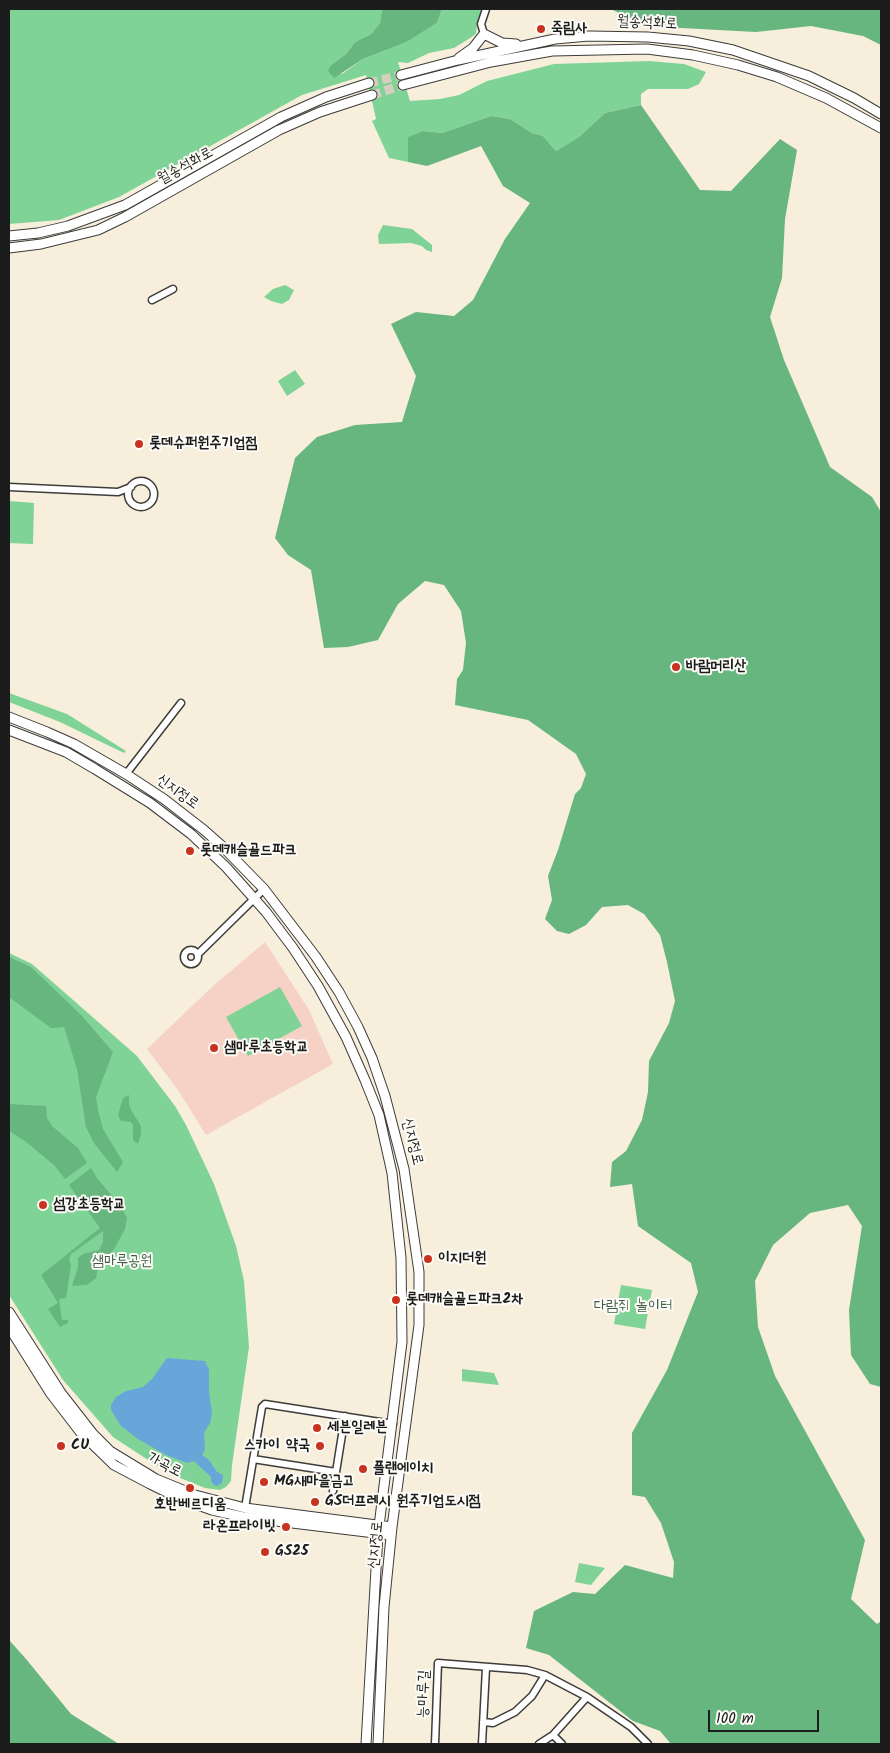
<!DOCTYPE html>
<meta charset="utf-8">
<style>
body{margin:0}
#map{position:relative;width:890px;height:1753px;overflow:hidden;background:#f7eedb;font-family:Kalam,sans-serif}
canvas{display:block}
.frame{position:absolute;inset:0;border:10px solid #1c1c1c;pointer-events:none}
.scale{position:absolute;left:708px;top:1710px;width:111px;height:22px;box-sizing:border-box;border:2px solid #1c1c1c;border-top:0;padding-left:6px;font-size:15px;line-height:18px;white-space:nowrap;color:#1c1c1c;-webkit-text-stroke:4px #fdfcf7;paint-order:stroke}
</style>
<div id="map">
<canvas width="890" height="1753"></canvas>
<div class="frame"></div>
<div class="scale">100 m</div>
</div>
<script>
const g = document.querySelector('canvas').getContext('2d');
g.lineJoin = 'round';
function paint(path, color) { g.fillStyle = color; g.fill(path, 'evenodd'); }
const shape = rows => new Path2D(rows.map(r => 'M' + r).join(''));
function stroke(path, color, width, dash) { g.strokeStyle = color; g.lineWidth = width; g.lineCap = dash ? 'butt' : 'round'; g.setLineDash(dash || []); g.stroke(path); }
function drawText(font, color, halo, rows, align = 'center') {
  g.font = font + ' Kalam,"Poor Story",sans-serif'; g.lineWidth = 4; g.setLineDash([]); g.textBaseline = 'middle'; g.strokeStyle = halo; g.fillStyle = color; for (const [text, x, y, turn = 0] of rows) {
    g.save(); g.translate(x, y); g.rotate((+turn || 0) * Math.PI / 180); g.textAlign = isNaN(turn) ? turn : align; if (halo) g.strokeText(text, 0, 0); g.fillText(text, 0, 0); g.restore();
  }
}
paint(shape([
 [265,942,309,1010,333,1064,206,1135,178,1090,147,1049,212,987]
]), '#f6d1c5');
paint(shape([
 [9,9,382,9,380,23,371,34,355,42,346,54,331,65,342,74,363,59,407,42,437,23,442,9,482,9,477,24,476,34,467,40,454,48,429,53,408,63,398,62,410,101,440,99,459,95,487,81,554,64,649,61,684,64,706,72,699,84,688,89,648,89,641,94,641,105,605,113,579,137,556,151,543,136,532,133,510,119,491,116,442,133,423,131,409,137,408,162,389,158,372,121,376,119,366,75,302,95,119,197,59,220,9,224],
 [383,225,412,229,432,245,432,252,426,250,422,246,411,243,379,244,378,235],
 [285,285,294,290,289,300,282,304,271,301,264,297,273,289],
 [295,370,305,384,287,396,278,381],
 [9,501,34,503,33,544,9,543],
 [9,693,67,714,126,751,124,753,60,722,9,702],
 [9,953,32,964,137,1056,175,1106,186,1125,214,1184,236,1246,244,1281,249,1347,232,1465,231,1481,226,1487,220,1490,205,1488,168,1473,113,1437,63,1380,9,1295],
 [280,987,302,1026,248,1056,226,1017],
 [621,1285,652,1290,645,1329,614,1324],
 [462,1369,494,1373,499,1385,462,1381],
 [579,1563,605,1568,591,1585,575,1582]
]), '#7fd396');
paint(shape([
 [382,9,442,9,437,23,407,42,363,59,334,78,328,71,331,65,346,54,355,42,371,34,380,23],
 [611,9,881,9,881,45,863,36,811,26,756,32,644,26],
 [641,105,700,190,731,191,780,139,797,150,785,219,782,278,770,317,784,360,830,467,872,497,881,512,881,1387,870,1384,851,1355,849,1310,862,1226,848,1205,810,1213,773,1245,755,1281,758,1327,775,1376,865,1540,851,1599,877,1624,881,1621,881,1744,671,1744,660,1731,633,1721,549,1655,526,1648,534,1611,573,1592,595,1594,625,1565,673,1578,674,1562,661,1523,645,1497,632,1495,632,1433,667,1370,698,1292,691,1263,638,1226,632,1184,610,1187,612,1162,626,1151,642,1120,648,1092,649,1061,669,1023,675,1001,667,962,660,935,644,914,628,905,602,907,586,925,569,934,557,931,545,919,552,900,548,876,558,850,575,794,581,788,586,774,576,754,528,720,455,705,457,679,463,670,466,643,461,611,444,585,425,581,398,604,378,640,348,647,324,648,311,570,288,555,275,538,295,458,317,437,355,425,402,422,416,376,391,324,416,312,454,316,473,300,505,239,530,203,503,186,481,146,427,166,408,162,408,137,423,131,442,133,491,116,510,119,532,133,543,136,556,151,579,137,605,113],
 [9,957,31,967,81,1015,113,1052,96,1097,98,1110,103,1129,123,1162,117,1172,94,1143,86,1127,77,1069,64,1027,51,1028,9,997],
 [129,1095,129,1104,131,1110,141,1126,141,1135,138,1144,133,1140,133,1125,131,1122,121,1121,118,1115,123,1098],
 [9,1104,46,1106,47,1118,52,1126,78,1148,87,1163,65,1179,54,1165,25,1141,9,1131],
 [91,1168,97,1178,122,1208,127,1218,125,1229,113,1251,98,1267,96,1278,87,1285,72,1286,78,1267,78,1258,83,1254,99,1250,103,1242,103,1231,71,1254,69,1259,71,1266,66,1298,59,1299,62,1320,68,1320,68,1323,60,1327,48,1309,58,1303,41,1275,100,1228,69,1185],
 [9,1640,26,1659,71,1714,119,1744,9,1744]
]), '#67b57f');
paint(shape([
 [167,1358,205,1361,209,1370,209,1391,212,1413,210,1423,204,1433,205,1449,202,1455,209,1460,217,1472,223,1475,222,1483,217,1486,214,1485,211,1481,211,1477,194,1461,187,1463,166,1455,138,1439,121,1426,111,1410,111,1405,116,1397,126,1391,143,1387,152,1379]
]), '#68a6da');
stroke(shape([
 [369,83,401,75],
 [372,95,403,85]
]), '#d6cebe', 9, [9, 4.5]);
const street = shape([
 [484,34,481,24,486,9],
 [152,300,173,289],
 '128 494a13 13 0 1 1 26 0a13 13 0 1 1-26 0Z',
 [9,487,118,492,131,487],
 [126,774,181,703],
 '184 957a7 7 0 1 1 14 0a7 7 0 1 1-14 0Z',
 [198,954,264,889],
 [253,1459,336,1472,345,1416],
 [333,1491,336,1472],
 [245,1508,262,1407,265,1404,393,1424],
 [483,1722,493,1723,515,1712,532,1696,545,1675],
 [553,1735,562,1744],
 [435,1744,438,1663,527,1670,545,1675,587,1697,631,1727,648,1744],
 [482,1744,486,1668],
 [539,1744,553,1735,587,1697]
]);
const secondary = shape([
 [484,34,502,43,516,44],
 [459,58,473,48,484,34],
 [401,75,458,60,555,39,589,36,648,37,689,41,733,50,809,76,854,98,881,114],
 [403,85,491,62,552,51,647,49,693,55,738,65,777,77,826,98,881,128],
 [9,236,38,233,68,226,125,205,281,117,326,97,369,83],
 [9,248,41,244,98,230,125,217,279,130,320,112,372,95],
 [9,717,47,732,74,744,126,774,164,799,204,830,221,845,264,889,316,957,339,992,358,1027,372,1058,385,1096,404,1169,419,1272,419,1325,392,1527,384,1607,378,1744],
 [9,730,66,752,95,769,150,803,191,834,226,867,266,912,293,948,318,986,346,1037,365,1080,379,1115,392,1173,401,1258,402,1342,378,1534,366,1744],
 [9,1312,61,1393,93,1434,110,1451,156,1479,195,1495,245,1508,392,1527],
 [9,1327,51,1394,81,1433,114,1465,150,1484,181,1499,212,1510,243,1517,391,1535]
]);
stroke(street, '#3d3c39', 9);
stroke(secondary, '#3d3c39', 11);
stroke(street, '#fff', 6);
stroke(secondary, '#fff', 9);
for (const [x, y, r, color] of [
 [541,29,5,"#c8321e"],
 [139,444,5,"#c8321e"],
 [676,667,5,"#c8321e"],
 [190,851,5,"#c8321e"],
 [214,1048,5,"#c8321e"],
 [43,1205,5,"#c8321e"],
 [428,1259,5,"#c8321e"],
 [396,1300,5,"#c8321e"],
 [317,1428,5,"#c8321e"],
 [61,1446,5,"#c8321e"],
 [320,1446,5,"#c8321e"],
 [363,1469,5,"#c8321e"],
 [264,1482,5,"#c8321e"],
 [190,1488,5,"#c8321e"],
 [315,1502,5,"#c8321e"],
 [286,1527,5,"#c8321e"],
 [265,1552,5,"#c8321e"]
]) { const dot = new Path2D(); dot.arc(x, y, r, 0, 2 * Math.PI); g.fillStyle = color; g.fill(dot); stroke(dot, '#fdfcf7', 2); }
drawText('15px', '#1c1c1c', '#fdfcf7', [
 ["월송석화로",647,24,3],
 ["월송석화로",186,167,-29],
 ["신지정로",177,793,36],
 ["신지정로",411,1142,76],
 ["가곡로",164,1466,27],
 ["신지정로",377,1545,-84],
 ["능마루길",425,1694,-88]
]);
drawText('bold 15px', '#1c1c1c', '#fdfcf7', [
 ["죽림사",551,29],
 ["롯데슈퍼원주기업점",149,444],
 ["바람머리산",686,667],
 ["롯데캐슬골드파크",200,851],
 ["샘마루초등학교",224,1048],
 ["섬강초등학교",53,1205],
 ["이지더원",438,1259],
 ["롯데캐슬골드파크2차",406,1300],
 ["세븐일레븐",327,1428],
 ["CU",71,1446],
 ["스카이 약국",310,1446,"right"],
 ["플랜에이치",373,1469],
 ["MG새마을금고",274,1482],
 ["GS더프레시 원주기업도시점",325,1502],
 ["호반베르디움",190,1505,"center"],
 ["라온프라이빗",276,1527,"right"],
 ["GS25",275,1552]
], 'left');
drawText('15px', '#3f5c47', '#fdfcf7', [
 ["샘마루공원",122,1262],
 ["다람쥐 놀이터",633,1307]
]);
</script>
